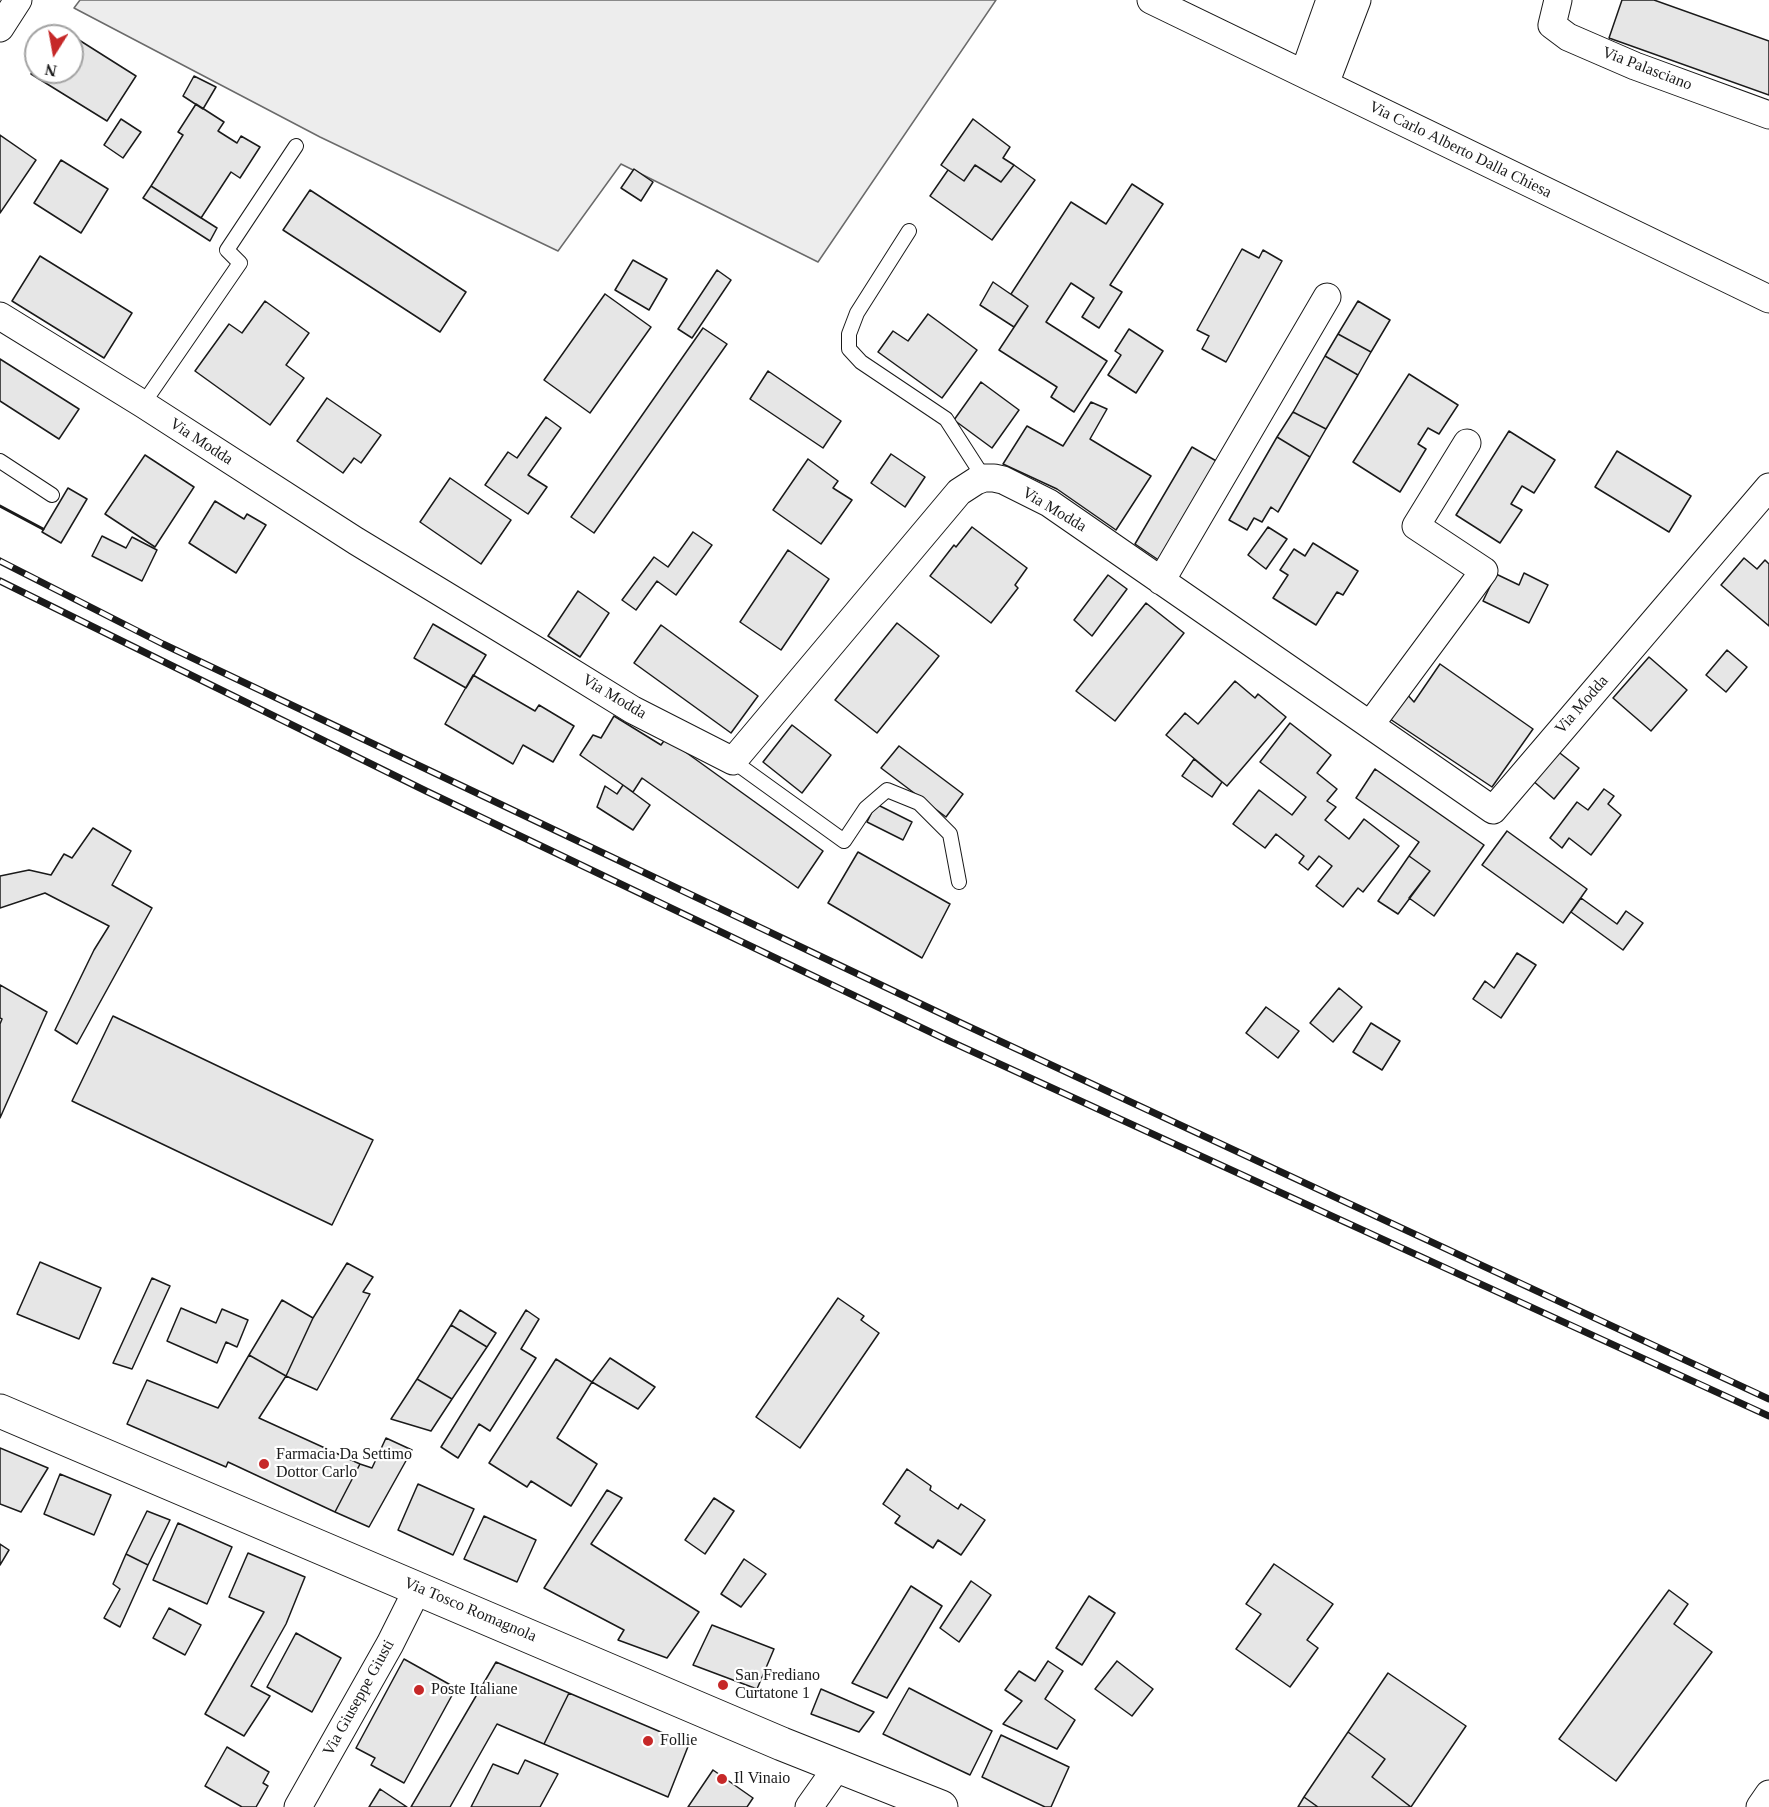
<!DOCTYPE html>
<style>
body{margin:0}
#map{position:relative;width:1769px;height:1807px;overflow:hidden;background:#fff;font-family:Georgia,serif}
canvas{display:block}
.north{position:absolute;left:24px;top:24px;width:60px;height:60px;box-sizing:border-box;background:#fff;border:2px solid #a3a3a3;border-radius:50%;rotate:191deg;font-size:16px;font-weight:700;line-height:24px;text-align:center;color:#1a1a1a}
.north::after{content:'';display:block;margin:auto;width:21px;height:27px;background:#c62828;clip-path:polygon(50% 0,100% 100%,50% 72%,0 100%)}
</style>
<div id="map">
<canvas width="1769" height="1807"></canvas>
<div class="north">N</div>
</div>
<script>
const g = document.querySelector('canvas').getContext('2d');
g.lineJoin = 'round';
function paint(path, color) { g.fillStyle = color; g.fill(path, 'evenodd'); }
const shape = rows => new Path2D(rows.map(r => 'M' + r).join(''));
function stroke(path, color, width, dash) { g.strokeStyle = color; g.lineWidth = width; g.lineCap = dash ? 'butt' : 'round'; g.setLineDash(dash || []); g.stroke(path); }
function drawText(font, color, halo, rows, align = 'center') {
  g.font = font + ' Georgia,serif'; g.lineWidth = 4.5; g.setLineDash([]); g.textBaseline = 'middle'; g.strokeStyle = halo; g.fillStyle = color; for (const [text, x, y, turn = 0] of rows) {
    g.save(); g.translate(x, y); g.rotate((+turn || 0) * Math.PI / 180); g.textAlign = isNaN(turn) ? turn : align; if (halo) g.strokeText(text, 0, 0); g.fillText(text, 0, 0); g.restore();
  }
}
const built = shape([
 [80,0,996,0,818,262,621,164,558,251,320,137,74,8,80,0]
]);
paint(built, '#ededed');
stroke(built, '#6a6a6a', 1.5);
const building = shape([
 [1622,0,1654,0,1769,41,1769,95,1609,38,1622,0],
 [60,28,136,76,107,121,31,74,36,66,36,72,72,72,72,36,55,36,60,28],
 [194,76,216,87,203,109,183,96,194,76],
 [196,104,224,122,218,131,237,143,241,136,260,147,240,178,231,172,201,218,151,186,183,135,178,132,196,104],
 [121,119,141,132,123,158,104,145,121,119],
 [973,119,1010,147,1003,158,1014,165,1001,182,975,165,964,181,941,165,973,119],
 [0,135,36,160,0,213,0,135],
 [61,160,108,189,81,233,34,203,61,160],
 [975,165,1001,182,1014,165,1035,180,992,240,930,196,948,170,964,181,975,165],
 [634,169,653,182,641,201,621,188,634,169],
 [1132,184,1163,204,1110,285,1122,292,1099,328,1082,317,1094,298,1071,283,1046,322,1107,361,1074,412,1051,397,1057,387,999,350,1028,306,1011,294,1071,202,1106,224,1132,184],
 [151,186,217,228,210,241,143,198,151,186],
 [310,190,466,292,440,332,283,230,310,190],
 [1242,249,1259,258,1263,250,1282,261,1226,362,1202,349,1209,336,1197,330,1242,249],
 [40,256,132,313,104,358,12,301,40,256],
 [633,260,667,279,649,310,615,290,633,260],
 [717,270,731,280,692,338,678,329,717,270],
 [993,282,1028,306,1014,327,980,305,993,282],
 [605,294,651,327,590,413,544,380,605,294],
 [265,301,309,333,286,365,304,378,270,425,195,371,229,324,242,333,265,301],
 [1358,301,1390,320,1371,352,1338,334,1358,301],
 [928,314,977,350,942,398,878,352,893,331,908,341,928,314],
 [703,328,727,344,594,533,571,517,703,328],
 [1129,329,1163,351,1136,393,1108,375,1121,355,1115,351,1129,329],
 [1338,334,1371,352,1358,375,1325,356,1338,334],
 [1325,356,1358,375,1326,429,1293,412,1325,356],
 [0,359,79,409,59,439,0,401,0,359],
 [768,371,841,421,823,448,750,399,768,371],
 [1409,374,1458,405,1439,434,1428,428,1418,444,1426,449,1400,492,1353,462,1409,374],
 [981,382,1019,410,992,448,954,420,981,382],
 [327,398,381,435,361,463,354,458,343,473,297,441,327,398],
 [1091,402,1107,409,1090,439,1151,476,1116,530,1057,489,1003,464,1027,426,1063,446,1091,402],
 [1293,412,1326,429,1310,457,1277,437,1293,412],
 [546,417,561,428,528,475,547,487,528,514,485,485,508,452,517,458,546,417],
 [1509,431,1555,460,1534,493,1522,486,1511,504,1522,510,1500,543,1456,515,1509,431],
 [1277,437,1310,457,1278,512,1271,507,1262,522,1254,518,1247,530,1229,520,1277,437],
 [1192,447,1218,462,1160,561,1135,544,1192,447],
 [1617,451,1691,496,1669,532,1595,487,1617,451],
 [891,454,925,477,905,507,871,483,891,454],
 [145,455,194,487,155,547,105,514,145,455],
 [808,459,838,481,833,488,852,500,821,544,773,510,808,459],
 [450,478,511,520,481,564,420,522,450,478],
 [68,488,87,499,61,543,42,532,68,488],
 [215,501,244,519,247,514,266,525,236,573,189,543,215,501],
 [972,527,1027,568,1015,585,1018,588,991,623,930,576,954,545,956,547,972,527],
 [1268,527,1287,539,1266,569,1248,555,1268,527],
 [693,532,712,545,676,595,657,581,636,610,622,600,654,557,668,567,693,532],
 [102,536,126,548,132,537,157,550,142,581,92,556,102,536],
 [1313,543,1358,571,1343,595,1337,592,1316,625,1273,598,1288,575,1280,570,1294,549,1305,556,1313,543],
 [788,550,829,579,781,650,740,622,788,550],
 [1744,558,1757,569,1765,560,1769,564,1769,626,1721,585,1744,558],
 [1524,573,1548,585,1529,623,1483,601,1496,574,1519,585,1524,573],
 [1108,575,1127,589,1092,636,1074,620,1108,575],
 [578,591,609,613,580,657,548,636,578,591],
 [1146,603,1184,633,1115,721,1076,691,1146,603],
 [897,623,939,656,877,733,835,700,897,623],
 [433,624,486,655,466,688,414,658,433,624],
 [661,625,758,696,731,733,634,663,661,625],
 [1727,650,1747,667,1726,692,1706,675,1727,650],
 [1649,657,1687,690,1651,731,1613,698,1649,657],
 [1440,664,1533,729,1492,787,1387,717,1405,692,1414,702,1440,664],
 [473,675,535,711,539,705,574,726,553,762,523,745,513,764,445,724,473,675],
 [1235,681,1255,698,1258,694,1286,717,1227,786,1166,735,1185,713,1198,724,1235,681],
 [614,716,661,745,666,738,823,851,798,888,642,778,633,792,580,755,593,735,601,738,614,716],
 [1290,723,1331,755,1317,773,1337,789,1327,801,1336,807,1325,820,1349,839,1364,819,1399,846,1363,892,1358,888,1343,907,1316,886,1332,866,1319,856,1308,870,1299,863,1304,856,1276,834,1265,848,1233,824,1259,790,1292,815,1306,797,1260,762,1290,723],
 [792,725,831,755,802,793,763,762,792,725],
 [899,746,963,794,946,817,881,768,899,746],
 [1556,750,1579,768,1554,799,1532,780,1556,750],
 [1194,759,1222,782,1212,797,1182,776,1194,759],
 [1375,769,1484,845,1434,916,1409,898,1430,871,1409,856,1419,842,1356,798,1375,769],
 [623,785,650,805,633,830,597,807,605,786,617,794,623,785],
 [1604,789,1614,796,1608,804,1621,815,1591,855,1569,838,1562,848,1550,838,1577,802,1588,810,1604,789],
 [876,804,912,822,903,840,867,822,876,804],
 [93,828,131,851,112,885,152,908,77,1044,55,1030,94,950,109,926,45,893,0,908,0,876,29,870,51,875,64,854,72,858,93,828],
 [1507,831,1587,889,1563,923,1482,865,1507,831],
 [858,852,950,904,922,958,828,903,858,852],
 [1409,856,1430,871,1398,914,1378,901,1409,856],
 [1581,898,1617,924,1626,911,1643,923,1623,950,1571,912,1581,898],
 [1517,953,1536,965,1501,1018,1473,999,1485,981,1494,988,1517,953],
 [0,985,47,1012,0,1118,0,1024,2,1019,0,1018,0,985],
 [1339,988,1362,1007,1333,1042,1310,1023,1339,988],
 [1266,1007,1299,1031,1278,1058,1246,1033,1266,1007],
 [113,1016,373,1140,332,1225,72,1101,113,1016],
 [1371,1023,1400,1041,1382,1070,1353,1052,1371,1023],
 [40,1262,101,1288,79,1339,17,1314,40,1262],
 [347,1263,373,1277,363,1292,370,1294,317,1390,286,1376,313,1318,347,1263],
 [152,1278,170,1286,132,1369,113,1363,152,1278],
 [838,1298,864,1316,861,1320,879,1333,800,1448,756,1417,838,1298],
 [282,1300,313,1318,286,1376,249,1355,282,1300],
 [181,1308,216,1323,222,1309,248,1320,237,1347,226,1342,217,1363,167,1341,181,1308],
 [460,1310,496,1333,487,1347,451,1325,460,1310],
 [526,1310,539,1319,521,1349,536,1358,490,1431,479,1424,458,1458,441,1447,526,1310],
 [451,1325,487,1347,452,1399,417,1379,451,1325],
 [249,1355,286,1376,259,1418,360,1464,335,1512,228,1462,226,1467,127,1424,147,1380,218,1408,249,1355],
 [610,1358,655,1387,638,1409,592,1382,610,1358],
 [556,1359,592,1382,557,1438,597,1464,571,1506,531,1481,527,1487,489,1463,556,1359],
 [417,1379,452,1399,431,1431,391,1419,417,1379],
 [386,1438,412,1450,369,1527,335,1512,360,1464,372,1468,386,1438],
 [0,1448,48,1468,21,1512,0,1504,0,1448],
 [907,1469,931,1486,930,1490,958,1509,961,1504,985,1520,961,1555,938,1540,933,1548,895,1523,900,1516,883,1504,907,1469],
 [60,1474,111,1495,94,1535,44,1514,60,1474],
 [418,1484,474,1509,453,1555,398,1530,418,1484],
 [607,1490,622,1498,591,1544,699,1612,667,1658,618,1640,624,1630,544,1588,607,1490],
 [714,1498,734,1511,705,1554,685,1540,714,1498],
 [147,1511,170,1520,148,1565,126,1554,147,1511],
 [484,1516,536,1540,517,1582,464,1559,484,1516],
 [178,1523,232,1547,207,1604,153,1580,178,1523],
 [0,1544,9,1550,0,1565,0,1544],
 [248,1553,305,1577,286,1624,251,1686,270,1696,244,1736,205,1714,264,1612,229,1597,248,1553],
 [126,1554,148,1565,120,1627,104,1618,120,1589,113,1584,126,1554],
 [744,1559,766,1574,741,1607,721,1594,744,1559],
 [1274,1564,1333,1604,1307,1640,1318,1648,1290,1687,1236,1649,1261,1614,1246,1604,1274,1564],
 [971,1581,991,1595,959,1642,940,1628,971,1581],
 [911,1586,942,1606,887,1698,852,1683,911,1586],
 [1669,1590,1688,1604,1674,1624,1712,1652,1616,1781,1559,1739,1669,1590],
 [1089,1596,1115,1613,1082,1665,1056,1648,1089,1596],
 [169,1608,201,1625,185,1655,153,1638,169,1608],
 [712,1625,774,1649,757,1689,693,1665,712,1625],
 [296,1633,341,1658,312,1712,267,1687,296,1633],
 [404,1659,456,1688,404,1783,371,1765,375,1758,356,1748,404,1659],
 [1048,1661,1063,1671,1045,1699,1075,1720,1057,1749,1003,1724,1022,1701,1005,1690,1019,1671,1035,1681,1048,1661],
 [1117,1661,1153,1689,1132,1716,1095,1689,1117,1661],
 [496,1662,569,1693,544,1744,497,1724,450,1807,411,1807,496,1662],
 [1388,1673,1466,1726,1411,1807,1372,1777,1385,1759,1348,1732,1388,1673],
 [909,1688,992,1731,970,1775,883,1734,909,1688],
 [821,1689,874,1712,859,1732,811,1714,821,1689],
 [569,1693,689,1744,668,1797,544,1744,569,1693],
 [1348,1732,1385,1759,1372,1777,1411,1807,1318,1807,1304,1797,1348,1732],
 [1001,1735,1069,1767,1051,1807,1045,1807,982,1777,1001,1735],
 [227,1747,269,1772,263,1783,268,1786,256,1807,242,1807,205,1786,227,1747],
 [525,1760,558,1774,540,1807,471,1807,493,1764,518,1774,525,1760],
 [713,1770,753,1798,747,1807,688,1807,713,1770],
 [380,1789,407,1807,369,1807,380,1789],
 [1304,1797,1318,1807,1298,1807,1304,1797]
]);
paint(building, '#e6e6e6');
stroke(building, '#1a1a1a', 1.5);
const lane = shape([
 [909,231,857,313,849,334,849,349,861,362,946,419,984,478],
 [143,404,240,263,227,250,296,146],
 [0,461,52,495],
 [733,761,844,841,866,808,887,790,919,803,950,834,959,882]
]);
const street = shape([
 [1151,0,1769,299],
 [1558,0,1552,25,1568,37,1635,66,1769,115],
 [0,28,18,0],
 [1304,73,1330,0],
 [1325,84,1357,0],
 [0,316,143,404,356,541,539,652,633,710,733,761,959,492,976,481,984,478,994,478,1003,480,1049,503,1493,810,1769,487],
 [1161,581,1327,297],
 [1370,725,1484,571,1416,526,1467,443],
 [298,1807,390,1644,418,1588],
 [809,1807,838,1766],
 [1760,1807,1769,1794]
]);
const primary = shape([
 [0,1411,782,1744,941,1807]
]);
stroke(lane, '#1a1a1a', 16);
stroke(street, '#1a1a1a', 29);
stroke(primary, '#1a1a1a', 35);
stroke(lane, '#fff', 14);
stroke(street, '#fff', 27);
stroke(primary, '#fff', 33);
const rail = shape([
 [0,561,163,644,961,1023,1769,1399],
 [0,581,426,791,945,1039,1769,1416]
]);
stroke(rail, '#1a1a1a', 7);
stroke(rail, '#fff', 4.5, [14]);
stroke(shape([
 [0,506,43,529]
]), '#1a1a1a', 3);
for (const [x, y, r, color] of [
 [264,1464,6,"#c62828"],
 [723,1685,6,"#c62828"],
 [419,1690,6,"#c62828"],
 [648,1741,6,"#c62828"],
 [722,1779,6,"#c62828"]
]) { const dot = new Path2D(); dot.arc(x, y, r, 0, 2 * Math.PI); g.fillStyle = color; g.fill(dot); stroke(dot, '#fff', 2); }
drawText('16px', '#1a1a1a', '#fff', [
 ["Via Palasciano",1647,69,21],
 ["Via Carlo Alberto Dalla Chiesa",1460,150,26],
 ["Via Modda",201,442,33],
 ["Via Modda",1054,510,31],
 ["Via Modda",614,697,31],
 ["Via Modda",1582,705,-49],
 ["Via Tosco Romagnola",470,1610,23],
 ["Via Giuseppe Giusti",359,1698,-61]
]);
drawText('16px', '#1a1a1a', '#fff', [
 ["Farmacia Da Settimo",276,1455],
 ["Dottor Carlo",276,1473],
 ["San Frediano",735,1676],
 ["Curtatone 1",735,1694],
 ["Poste Italiane",431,1690],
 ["Follie",660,1741],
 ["Il Vinaio",734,1779]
], 'left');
</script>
